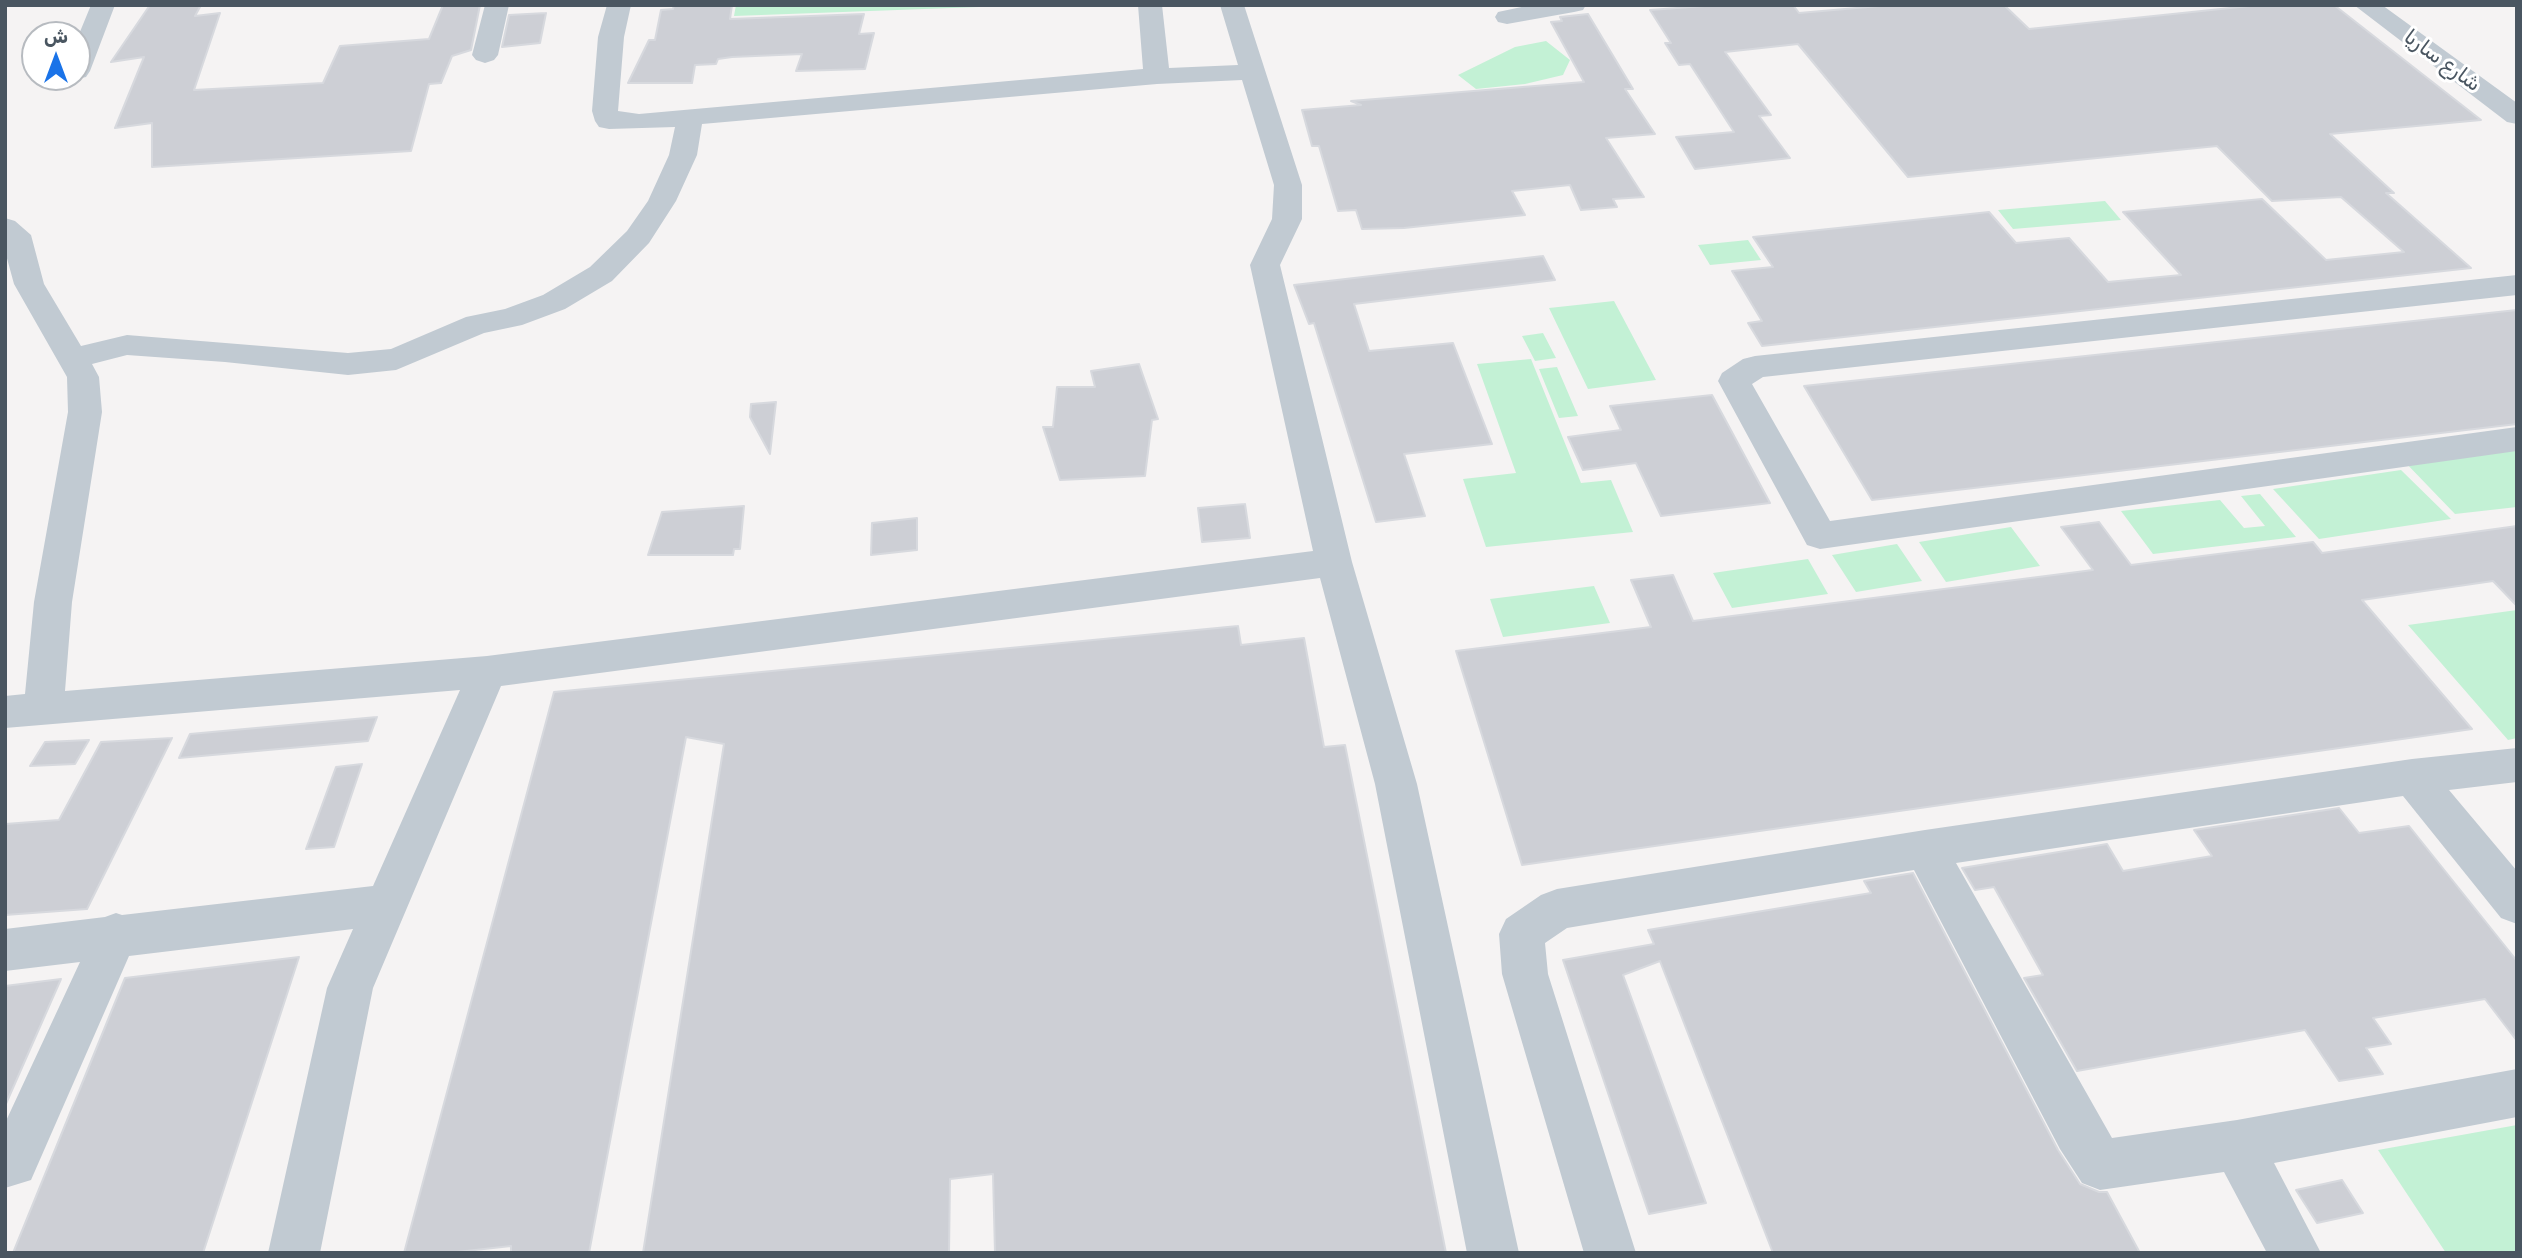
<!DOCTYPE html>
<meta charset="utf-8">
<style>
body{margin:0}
#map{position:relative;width:2522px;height:1258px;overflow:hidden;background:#f5f3f3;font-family:Rubik,Cairo,sans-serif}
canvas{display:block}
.frame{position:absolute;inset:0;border:7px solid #4a5661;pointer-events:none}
.north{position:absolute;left:21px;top:21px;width:70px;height:70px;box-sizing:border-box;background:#fff;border:2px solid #b7bbc0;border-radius:50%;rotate:0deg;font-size:19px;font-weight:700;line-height:28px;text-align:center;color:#4a5661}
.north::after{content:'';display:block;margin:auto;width:24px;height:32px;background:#1a73e8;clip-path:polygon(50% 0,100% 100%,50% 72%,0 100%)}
</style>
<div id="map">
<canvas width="2522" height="1258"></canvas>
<div class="frame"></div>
<div class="north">ش</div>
</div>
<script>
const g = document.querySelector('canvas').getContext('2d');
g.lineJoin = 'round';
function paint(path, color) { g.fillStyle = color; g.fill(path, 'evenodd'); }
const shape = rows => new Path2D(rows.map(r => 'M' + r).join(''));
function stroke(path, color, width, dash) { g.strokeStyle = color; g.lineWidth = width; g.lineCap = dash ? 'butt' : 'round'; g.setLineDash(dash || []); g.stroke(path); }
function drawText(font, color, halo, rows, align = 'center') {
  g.font = font + ' Rubik,Cairo,sans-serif'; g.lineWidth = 6; g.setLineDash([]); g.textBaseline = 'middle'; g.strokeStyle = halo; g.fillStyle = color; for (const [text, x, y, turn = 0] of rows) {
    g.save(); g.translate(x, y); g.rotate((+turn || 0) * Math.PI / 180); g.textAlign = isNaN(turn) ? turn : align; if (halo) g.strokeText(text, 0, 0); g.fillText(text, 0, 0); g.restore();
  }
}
paint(shape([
 [736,5,979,5,979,7,734,16],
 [1546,41,1570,60,1563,75,1525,84,1476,89,1458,75,1515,47],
 [2105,201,2121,220,2013,229,1998,210],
 [1748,240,1761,260,1710,265,1698,245],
 [1614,301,1656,380,1588,389,1549,308],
 [1543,333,1556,358,1535,361,1522,336],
 [1531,359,1581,483,1611,480,1633,532,1486,547,1463,479,1516,473,1477,364],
 [1557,367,1578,416,1559,418,1539,369],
 [2517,449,2517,507,2455,514,2402,459],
 [2401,470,2451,519,2319,539,2273,489],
 [2260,494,2296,537,2153,554,2121,511,2220,500,2244,528,2265,526,2241,496],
 [2011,527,2040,566,1946,582,1919,542],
 [1897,544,1922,581,1856,592,1832,555],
 [1808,559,1828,594,1732,608,1713,573],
 [1594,586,1610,623,1503,637,1490,599],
 [2517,610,2517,738,2508,740,2408,625],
 [2517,1125,2517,1253,2446,1253,2378,1150]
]), '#c3f1d5');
const building = shape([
 [150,5,201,5,195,16,220,13,194,90,323,83,340,46,429,39,443,5,480,5,471,50,452,56,441,83,429,84,411,151,152,167,152,123,115,128,144,57,111,62,150,5],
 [674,5,732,5,730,19,864,14,859,34,874,33,865,69,796,71,802,54,732,57,718,59,716,64,695,65,692,83,628,83,649,40,655,40,661,10,673,9,674,5],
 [1718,5,1793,5,1799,13,1891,5,2004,5,2029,29,2259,5,2334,5,2481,120,2330,134,2394,193,2386,193,2471,268,1762,346,1748,323,1762,321,1732,271,1773,267,1753,237,1989,212,2016,243,2069,238,2108,282,2181,275,2123,212,2262,199,2326,260,2404,252,2341,197,2272,201,2217,146,1908,177,1798,44,1725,52,1771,115,1759,116,1790,158,1695,169,1676,137,1734,132,1690,64,1679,65,1665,43,1671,43,1650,10,1718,5],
 [546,13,540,43,502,47,509,15,546,13],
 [1588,14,1633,89,1625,89,1655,134,1606,138,1644,197,1613,199,1617,207,1581,210,1570,185,1512,191,1525,215,1404,228,1362,229,1356,210,1338,211,1319,146,1312,146,1302,110,1361,105,1351,101,1584,82,1551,22,1562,21,1560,17,1588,14],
 [1543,256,1555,280,1354,304,1369,351,1453,343,1492,444,1404,454,1425,516,1376,522,1314,323,1309,324,1294,285,1543,256],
 [2517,310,2517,424,1872,500,1804,386,2517,310],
 [1139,364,1158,419,1152,420,1145,476,1060,480,1043,427,1053,427,1057,387,1095,387,1091,371,1139,364],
 [1712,395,1770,503,1661,516,1636,463,1583,470,1568,437,1621,430,1610,406,1712,395],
 [776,402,770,454,750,417,751,404,776,402],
 [1245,504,1250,538,1202,542,1198,508,1245,504],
 [744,506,740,549,734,549,733,555,648,555,662,512,744,506],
 [917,518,917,550,871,555,872,523,917,518],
 [2099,522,2131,565,2313,542,2322,553,2517,526,2517,606,2493,581,2362,600,2472,729,1522,865,1456,651,1651,627,1631,580,1673,575,1693,621,2093,570,2061,527,2099,522],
 [1238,626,1241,645,1304,638,1324,747,1345,745,1446,1253,995,1253,993,1174,950,1179,949,1253,643,1253,724,744,686,737,589,1253,511,1253,511,1246,448,1253,404,1253,554,692,1238,626],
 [377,717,368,741,179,758,190,734,377,717],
 [172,738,87,909,5,915,5,824,59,820,101,742,172,738],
 [89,740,75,764,30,766,45,742,89,740],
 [362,764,334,847,306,849,336,767,362,764],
 [2339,808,2359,833,2409,826,2517,961,2517,1041,2485,999,2373,1018,2391,1044,2366,1048,2383,1074,2339,1081,2305,1030,2077,1071,2024,978,2043,975,1994,887,1975,890,1962,868,2107,844,2123,871,2212,856,2194,830,2339,808],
 [1913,873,2058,1150,2080,1184,2099,1192,2107,1192,2140,1253,1773,1253,1660,961,1623,975,1706,1203,1649,1214,1563,960,1654,944,1648,930,1871,893,1864,881,1913,873],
 [299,957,203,1253,13,1253,125,978,299,957],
 [61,979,5,1106,5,986,61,979],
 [2342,1180,2363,1213,2317,1223,2296,1190,2342,1180]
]);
paint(building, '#cdcfd5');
stroke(building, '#d7d9de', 2);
paint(shape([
 [91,5,115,5,90,71,86,77,77,79,70,77,77,77,77,39,91,5],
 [485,5,509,5,498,55,494,60,485,63,476,60,472,55,485,5],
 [607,5,631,5,624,37,618,111,639,114,1143,69,1138,5,1162,5,1169,68,1238,65,1220,5,1244,5,1302,185,1302,219,1280,265,1352,562,1417,784,1519,1253,1467,1253,1375,784,1320,578,501,686,373,988,320,1253,268,1253,327,988,353,929,129,956,31,1180,5,1188,5,1123,80,962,5,971,5,929,105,917,116,913,122,915,373,886,460,690,5,728,5,696,25,694,34,602,68,412,67,377,14,284,5,251,5,218,15,221,31,235,44,284,81,346,127,335,348,353,391,349,466,317,505,309,543,295,590,267,627,231,648,201,669,155,675,127,609,129,599,127,595,121,592,111,598,37,607,5],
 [1242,80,1274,185,1272,219,1250,265,1313,551,487,656,65,691,72,602,102,412,99,377,92,364,127,355,225,362,348,375,396,370,484,333,522,325,565,309,612,281,649,243,676,201,697,155,702,124,1157,84,1242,80],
 [1531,5,1586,5,1583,10,1574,12,1507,24,1498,22,1495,17,1498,12,1531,5],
 [2354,5,2382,5,2517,103,2517,124,2507,122,2354,5],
 [2517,275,2517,295,1763,377,1752,384,1830,521,2517,427,2517,451,1820,549,1807,545,1718,381,1722,373,1743,359,1755,356,2517,275],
 [2517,748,2517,782,2449,790,2517,871,2517,924,2501,918,2403,796,1956,863,2112,1138,2237,1120,2517,1069,2517,1117,2274,1163,2321,1253,2267,1253,2224,1172,2100,1190,2082,1183,2060,1149,1914,870,1567,928,1545,943,1548,974,1636,1253,1584,1253,1502,974,1499,934,1506,919,1541,895,1557,889,1925,830,2412,759,2517,748]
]), '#c1cad2');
drawText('21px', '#4a5661', '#fff', [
 ["شارع ساريا",2442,61,36]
]);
</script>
